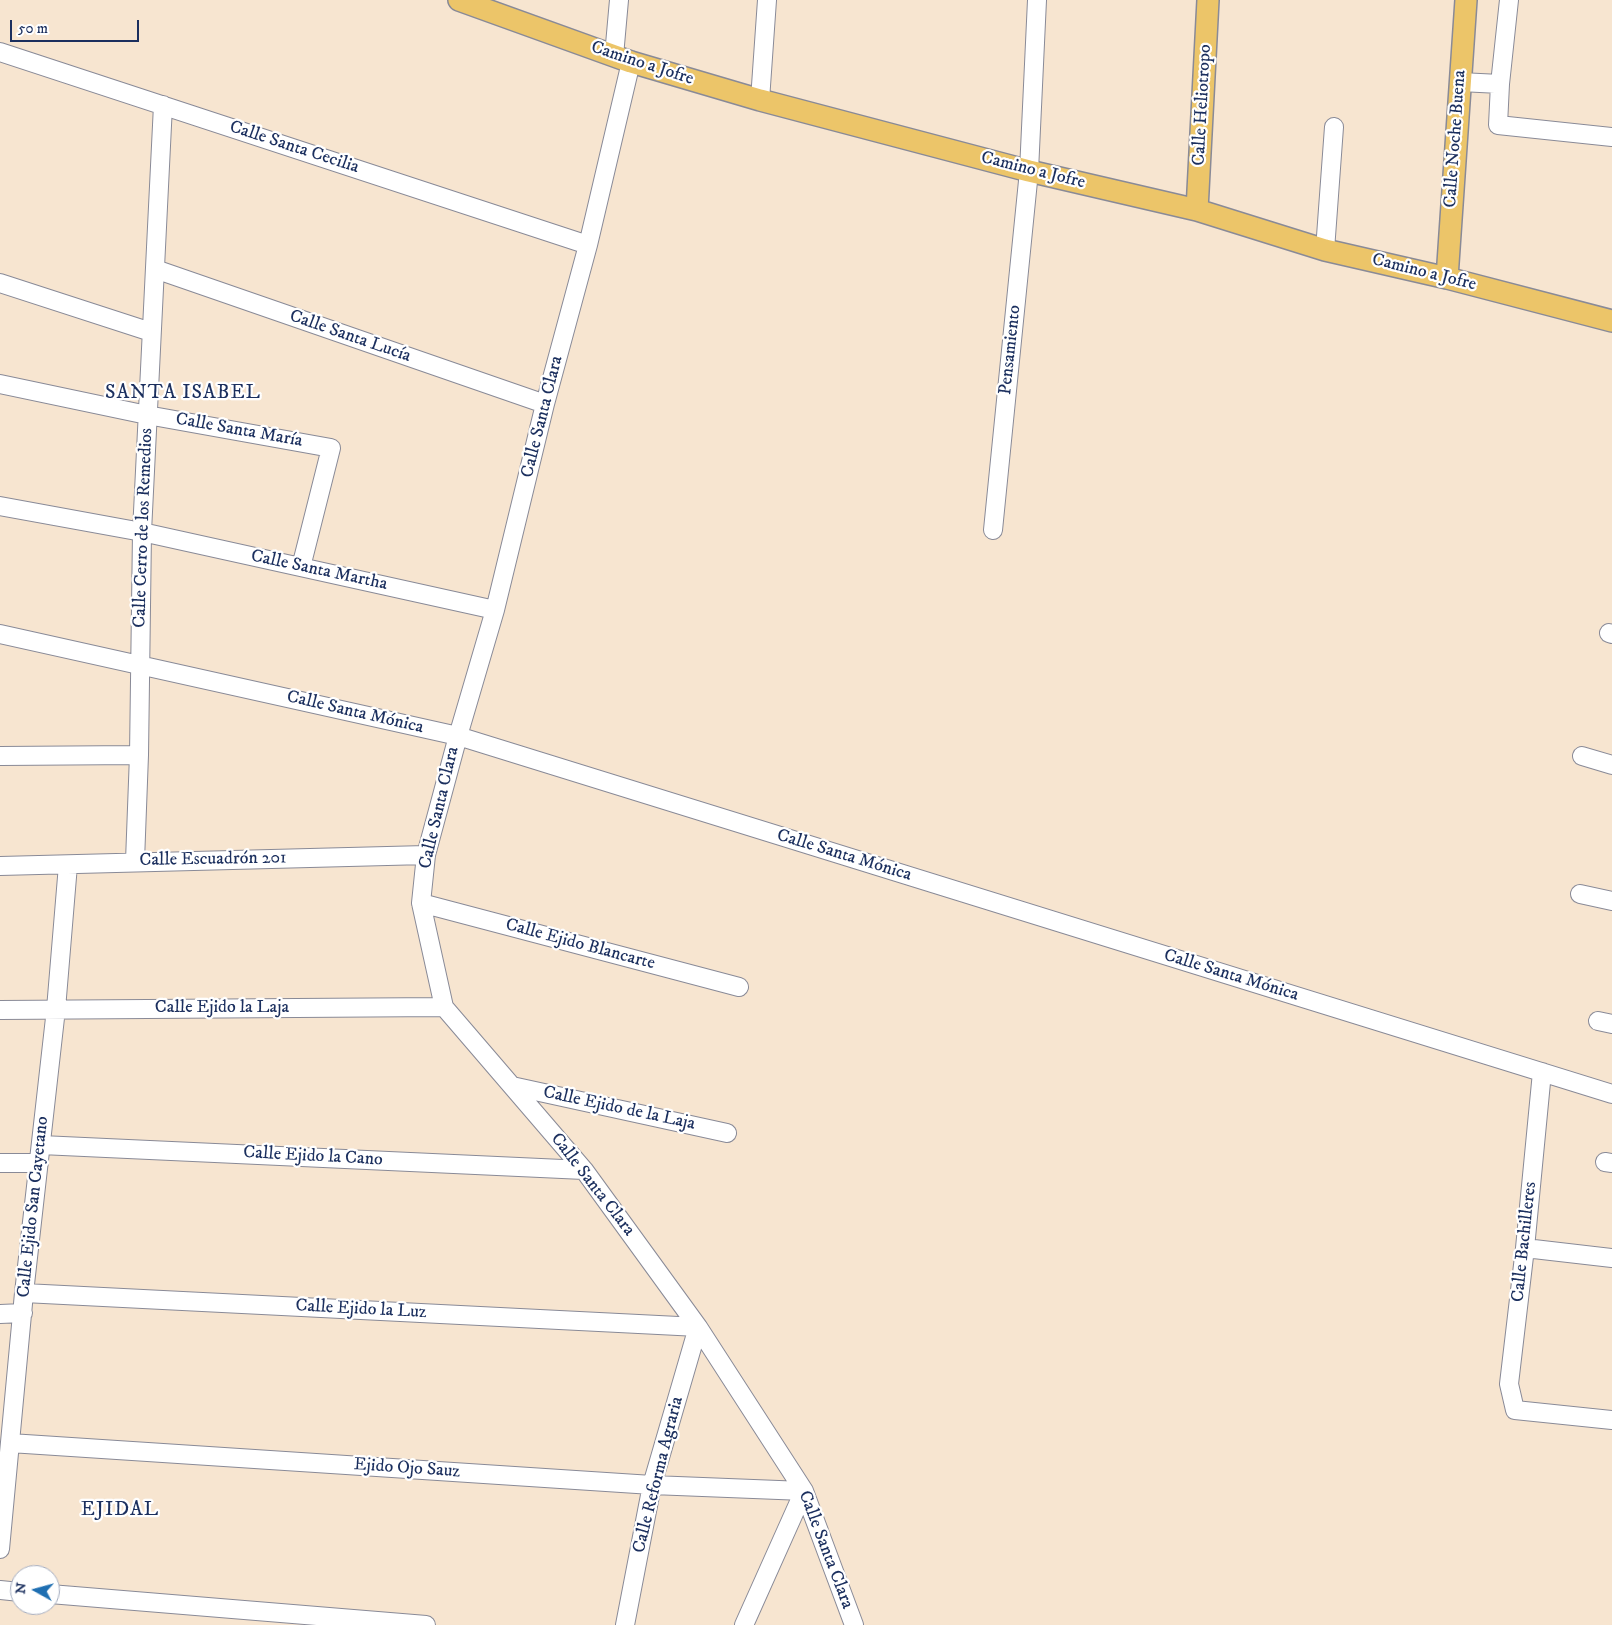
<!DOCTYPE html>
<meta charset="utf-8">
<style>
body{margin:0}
#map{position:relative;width:1612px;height:1625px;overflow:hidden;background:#f7e5d0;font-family:"IM FELL DW Pica",serif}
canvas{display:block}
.north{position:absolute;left:10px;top:1565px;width:50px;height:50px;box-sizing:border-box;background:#fff;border:1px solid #a4acbf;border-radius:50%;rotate:277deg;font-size:14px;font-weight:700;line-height:20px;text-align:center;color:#1b2f5e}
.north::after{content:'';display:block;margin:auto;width:18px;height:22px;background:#1f6fb2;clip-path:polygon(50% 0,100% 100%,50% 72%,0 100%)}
.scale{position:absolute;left:10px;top:20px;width:129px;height:22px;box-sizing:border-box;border:2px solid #1b2f5e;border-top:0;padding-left:6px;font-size:15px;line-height:18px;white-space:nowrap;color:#1b2f5e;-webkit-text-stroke:4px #fff;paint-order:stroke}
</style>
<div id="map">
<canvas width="1612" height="1625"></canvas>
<div class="north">N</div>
<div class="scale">50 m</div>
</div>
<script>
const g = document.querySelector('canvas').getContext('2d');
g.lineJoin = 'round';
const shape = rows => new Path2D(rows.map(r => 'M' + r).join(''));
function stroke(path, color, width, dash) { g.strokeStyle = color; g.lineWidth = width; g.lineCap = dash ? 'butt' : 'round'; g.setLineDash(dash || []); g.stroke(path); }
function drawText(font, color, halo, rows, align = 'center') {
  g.font = font + ' "IM FELL DW Pica",serif'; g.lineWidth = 4.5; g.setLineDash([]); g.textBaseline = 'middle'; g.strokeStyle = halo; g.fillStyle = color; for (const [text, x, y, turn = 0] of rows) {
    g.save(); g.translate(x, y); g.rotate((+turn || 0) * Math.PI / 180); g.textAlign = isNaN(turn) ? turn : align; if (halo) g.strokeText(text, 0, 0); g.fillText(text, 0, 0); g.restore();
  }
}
const minor = shape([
 [0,52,588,245],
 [614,56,619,0],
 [631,62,588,245,545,404,495,610,458,736,426,855,421,903,444,1007,584,1170,698,1327,804,1491,854,1625],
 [1460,82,1500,84,1498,125,1612,137],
 [1500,84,1509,0],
 [760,100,767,0],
 [1325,250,1334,127],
 [155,269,545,404],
 [0,283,151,332],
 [0,384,147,415,331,448,301,567],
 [0,506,142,532,495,610],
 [993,530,1029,171,1037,0],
 [1609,633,1612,634],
 [0,634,458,736,1612,1094],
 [0,756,139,755],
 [1582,756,1612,765],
 [135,861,139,755,142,532,163,105],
 [0,866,426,855],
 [1580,894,1612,901],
 [421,903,739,987],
 [0,1010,444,1007],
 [1598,1021,1612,1024],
 [1542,1072,1525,1248,1509,1384,1515,1410,1612,1420],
 [512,1086,727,1133],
 [41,1145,584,1170],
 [1605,1162,1612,1163],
 [0,1163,39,1163],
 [1525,1248,1612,1258],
 [24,1293,698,1327,652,1485,625,1625],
 [0,1314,23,1313],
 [10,1443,652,1485,804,1491,744,1625],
 [0,1549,24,1293,56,1009,68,865],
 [0,1590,20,1592],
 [50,1594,426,1625]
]);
const major = shape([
 [459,0,631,62,760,100,1029,171,1197,210,1325,250,1447,278,1612,321],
 [1197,210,1208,0],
 [1447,278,1466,0]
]);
stroke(minor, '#898a97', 20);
stroke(major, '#898a97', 24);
stroke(minor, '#fff', 18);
stroke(major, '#ecc569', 21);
drawText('18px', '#1b2f5e', '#fff', [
 ["Camino a Jofre",642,64,18],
 ["Calle Heliotropo",1203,105,-87],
 ["Calle Noche Buena",1456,139,-86],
 ["Calle Santa Cecilia",294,148,18],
 ["Camino a Jofre",1033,171,14],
 ["Camino a Jofre",1424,273,14],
 ["Calle Santa Lucía",350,337,19],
 ["Pensamiento",1011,350,-84],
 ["Calle Santa Clara",543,417,-76],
 ["Calle Santa María",239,431,10],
 ["Calle Cerro de los Remedios",144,528,-88],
 ["Calle Santa Martha",319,571,12],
 ["Calle Santa Mónica",355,713,13],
 ["Calle Santa Clara",440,808,-77],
 ["Calle Santa Mónica",844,856,17],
 ["Calle Escuadrón 201",213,860,-1],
 ["Calle Ejido Blancarte",580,945,15],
 ["Calle Santa Mónica",1231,976,17],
 ["Calle Ejido la Laja",222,1008],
 ["Calle Ejido de la Laja",619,1109,12],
 ["Calle Ejido la Cano",313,1157,3],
 ["Calle Santa Clara",592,1185,52],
 ["Calle Ejido San Cayetano",34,1207,-84],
 ["Calle Bachilleres",1525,1242,-84],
 ["Calle Ejido la Luz",361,1310,3],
 ["Ejido Ojo Sauz",407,1469,4],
 ["Calle Reforma Agraria",659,1475,-76],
 ["Calle Santa Clara",825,1550,69]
]);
g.letterSpacing = '1px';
drawText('20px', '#1b2f5e', '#fff', [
 ["SANTA ISABEL",183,394],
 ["EJIDAL",120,1511]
]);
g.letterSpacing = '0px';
</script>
